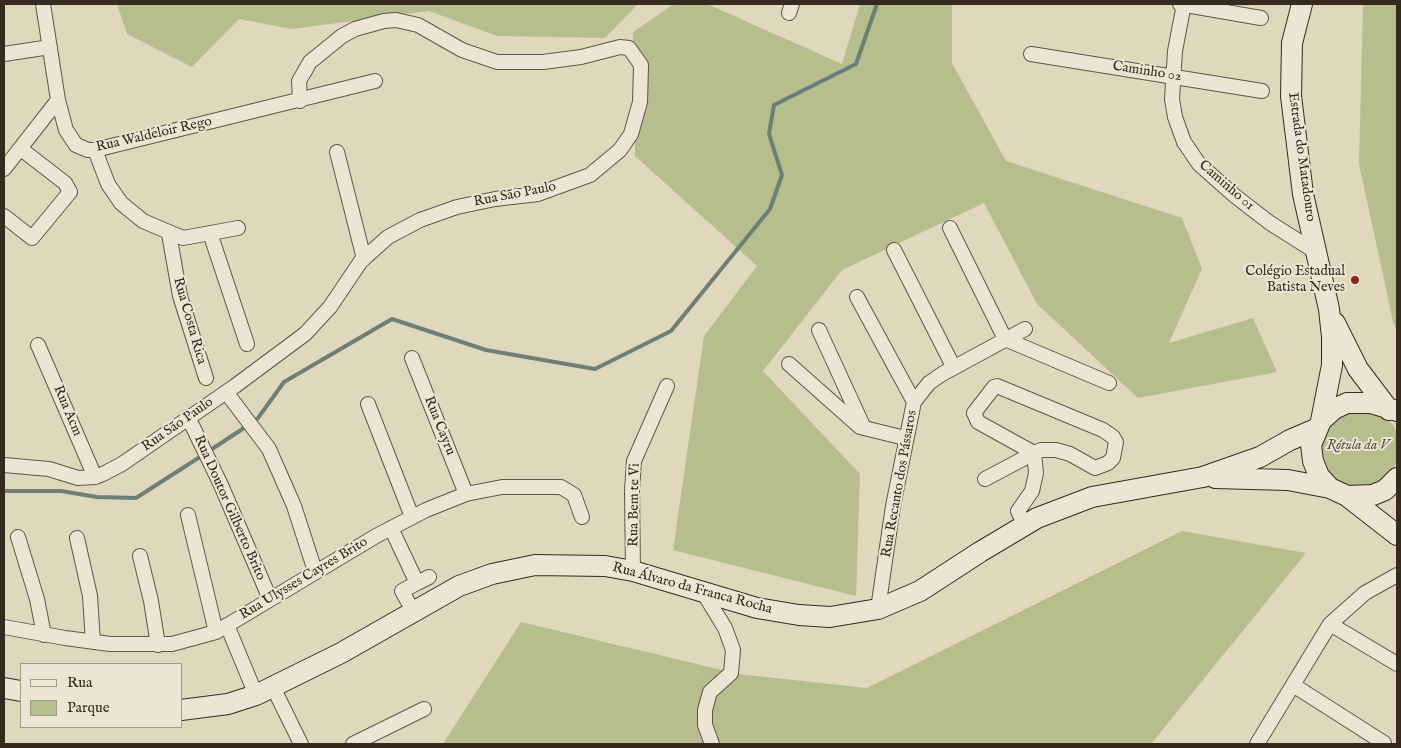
<!DOCTYPE html>
<meta charset="utf-8">
<style>
body{margin:0}
#map{position:relative;width:1401px;height:748px;overflow:hidden;background:#e0d8bc;font-family:"IM FELL English",serif}
canvas{display:block}
.frame{position:absolute;inset:0;border:5px solid #36291f;pointer-events:none}
.legend{position:absolute;left:20px;top:663px;width:162px;height:65px;box-sizing:border-box;background:#ebe6d3;border:1px solid #a39a8b;margin:0;padding:6px 9px;list-style:none;font-size:15px;color:#36291f}
.legend li{display:flex;align-items:center;gap:10px;height:25px}
.legend b{width:25px;border:1px solid #a39a8b}
</style>
<div id="map">
<canvas width="1401" height="748"></canvas>
<div class="frame"></div>
<ul class="legend">
<li><b style="height:6px;background:#ebe6d3"></b>Rua</li>
<li><b style="height:14px;background:#b7be8d"></b>Parque</li>
</ul>
</div>
<script>
const g = document.querySelector('canvas').getContext('2d');
g.lineJoin = 'round';
function paint(path, color) { g.fillStyle = color; g.fill(path, 'evenodd'); }
const shape = rows => new Path2D(rows.map(r => 'M' + r).join(''));
function stroke(path, color, width, dash) { g.strokeStyle = color; g.lineWidth = width; g.lineCap = dash ? 'butt' : 'round'; g.setLineDash(dash || []); g.stroke(path); }
function drawText(font, color, halo, rows, align = 'center') {
  g.font = font + ' "IM FELL English",serif'; g.lineWidth = 4; g.setLineDash([]); g.textBaseline = 'middle'; g.strokeStyle = halo; g.fillStyle = color; for (const [text, x, y, turn = 0] of rows) {
    g.save(); g.translate(x, y); g.rotate((+turn || 0) * Math.PI / 180); g.textAlign = isNaN(turn) ? turn : align; if (halo) g.strokeText(text, 0, 0); g.fillText(text, 0, 0); g.restore();
  }
}
paint(shape([
 [117,4,638,4,605,38,497,36,429,11,292,29,239,19,192,67,127,34],
 [674,4,707,4,842,64,860,4,952,4,952,63,1006,161,1182,218,1202,269,1169,343,1253,318,1277,372,1138,398,1037,304,984,203,842,270,763,371,860,474,856,596,673,550,704,336,757,266,635,156,633,32],
 [1363,4,1397,4,1397,329,1394,326,1359,164],
 [1340,410,1384,414,1394,426,1397,434,1397,461,1391,473,1378,483,1361,488,1346,485,1332,477,1322,464,1318,448,1321,432],
 [1182,531,1306,553,1151,744,443,744,521,622,739,674,867,688]
]), '#b7be8d');
stroke(shape([
 [253,422,258,418,284,382,392,319,486,350,595,369,671,331,770,209,782,175,769,134,774,105,856,64,877,4],
 [209,451,247,426],
 [4,491,61,491,97,497,136,498,203,455]
]), '#6e7f77', 4);
const street = shape([
 [43,4,58,100,66,130,76,145,88,150,95,150,375,81],
 [1180,4,1261,18],
 [1184,4,1175,51,1172,99,1175,117,1184,142,1199,164,1235,196,1270,223,1316,252],
 [789,13,792,4],
 [4,54,50,47],
 [1031,54,1262,91],
 [95,150,108,184,121,203,143,221,183,238,238,228],
 [337,152,364,259],
 [4,169,58,100],
 [4,216,32,238,70,192,65,183,21,149],
 [950,228,1005,339,1109,383],
 [210,233,247,344],
 [169,234,180,296,206,378],
 [894,250,953,366],
 [857,297,914,402],
 [819,330,864,428],
 [38,345,95,477],
 [412,358,466,494],
 [789,364,860,427,905,438],
 [226,392,269,449,294,506,315,571],
 [368,404,412,517],
 [188,417,221,485,270,599],
 [4,465,49,469,78,478,95,477,103,474,122,464,235,386,305,334,330,307,361,261,388,237,420,220,457,207,495,199,538,194,590,175,620,150,631,134,640,102,641,65,629,48,620,47,581,57,543,62,497,62,462,50,418,25,396,20,384,21,355,29,342,36,310,62,299,81,300,101],
 [985,479,1034,453,1041,450,1056,450,1070,454,1095,468,1108,463,1113,458,1116,442,1113,437,1103,430,997,386,994,387,974,413,978,422,1034,453,1036,473,1032,491,1018,511,1025,526],
 [188,515,216,632],
 [391,528,417,583,402,591,413,611],
 [18,537,37,599,44,635],
 [77,538,90,596,93,642],
 [140,556,151,601,158,645],
 [633,571,632,490,634,461,667,386],
 [417,583,429,577],
 [703,592,725,628,733,650,731,673,710,692,705,710,705,725,712,744],
 [878,609,893,506,914,402,929,383,942,374,1025,329],
 [1330,624,1397,664],
 [227,625,256,695],
 [4,627,65,638,110,644,172,644,216,632,376,536,426,510,466,494,502,487,561,487,574,495,582,517],
 [1293,685,1384,743],
 [273,687,301,744],
 [353,744,424,709],
 [1257,744,1330,624,1365,593,1397,575]
]);
const secondary = shape([
 [1302,4,1292,43,1291,96,1303,194,1329,309,1332,337,1332,365,1321,421],
 [1335,323,1358,369,1389,410],
 [1397,411,1371,403,1347,403,1334,409,1321,421,1311,445,1313,461,1319,476,1330,488,1347,496,1373,495,1385,490,1397,478],
 [1215,478,1288,480,1330,488],
 [1347,496,1397,535],
 [4,688,21,691],
 [181,710,228,704,256,695,341,653,459,586,492,574,535,565,605,566,633,571,757,608,799,615,830,617,878,609,920,591,980,552,1037,518,1092,497,1203,477,1260,457,1290,440,1316,429]
]);
stroke(street, '#605546', 16);
stroke(secondary, '#36291f', 22);
stroke(street, '#ebe6d3', 14);
stroke(secondary, '#ebe6d3', 20);
for (const [x, y, r, color] of [
 [1355,280,5,"#8f2418"]
]) { const dot = new Path2D(); dot.arc(x, y, r, 0, 2 * Math.PI); g.fillStyle = color; g.fill(dot); stroke(dot, '#ebe6d3', 2); }
drawText('14px', '#36291f', '#ebe6d3', [
 ["Caminho 02",1147,72,9],
 ["Rua Waldeloir Rego",154,135,-13],
 ["Estrada do Matadouro",1301,157,82],
 ["Caminho 01",1226,186,41],
 ["Rua São Paulo",515,195,-11],
 ["Rua Costa Rica",189,321,74],
 ["Rua Acm",67,411,67],
 ["Rua São Paulo",178,425,-35],
 ["Rua Cayru",439,426,68],
 ["Rua Recanto dos Pássaros",900,484,-80],
 ["Rua Bem te Vi",635,505,-89],
 ["Rua Doutor Gilberto Brito",229,508,66],
 ["Rua Ulysses Cayres Brito",304,579,-31],
 ["Rua Álvaro da Franca Rocha",692,589,15]
]);
drawText('14px', '#36291f', '#ebe6d3', [
 ["Colégio Estadual",1345,272],
 ["Batista Neves",1345,288]
], 'right');
drawText('italic 14px', '#564e3a', '#ebe6d3', [
 ["Rótula da V",1358,446]
]);
</script>
